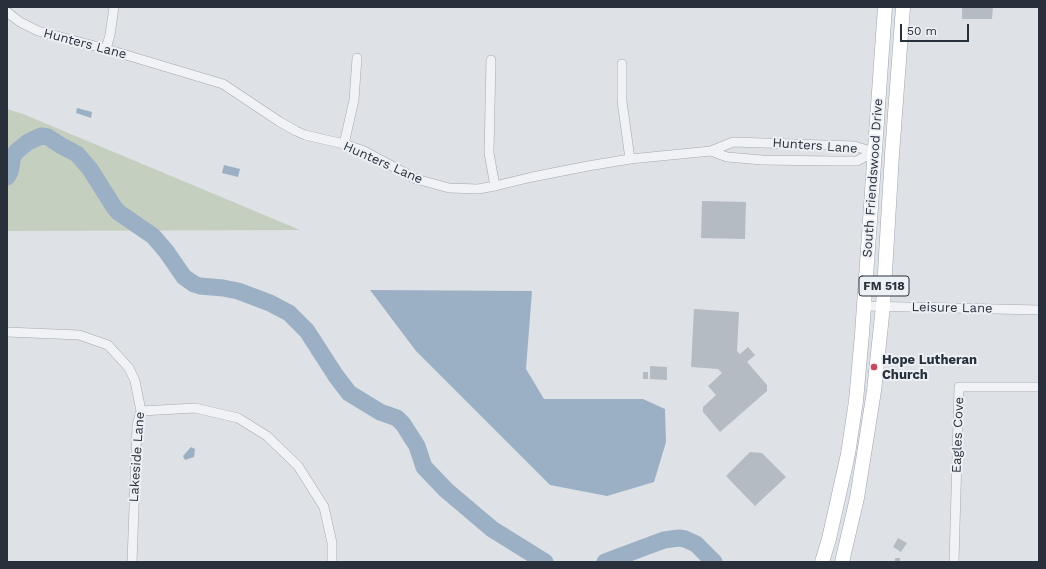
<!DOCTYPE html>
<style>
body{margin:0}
#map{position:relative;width:1046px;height:569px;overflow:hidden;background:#dee1e6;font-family:"Work Sans",sans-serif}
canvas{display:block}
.frame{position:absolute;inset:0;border:8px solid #28303c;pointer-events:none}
.scale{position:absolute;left:900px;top:24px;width:69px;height:18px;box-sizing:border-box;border:2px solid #28303c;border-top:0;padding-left:5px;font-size:12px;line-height:14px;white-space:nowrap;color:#28303c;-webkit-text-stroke:3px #edf0f4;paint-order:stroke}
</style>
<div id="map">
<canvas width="1046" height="569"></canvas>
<div class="frame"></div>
<div class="scale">50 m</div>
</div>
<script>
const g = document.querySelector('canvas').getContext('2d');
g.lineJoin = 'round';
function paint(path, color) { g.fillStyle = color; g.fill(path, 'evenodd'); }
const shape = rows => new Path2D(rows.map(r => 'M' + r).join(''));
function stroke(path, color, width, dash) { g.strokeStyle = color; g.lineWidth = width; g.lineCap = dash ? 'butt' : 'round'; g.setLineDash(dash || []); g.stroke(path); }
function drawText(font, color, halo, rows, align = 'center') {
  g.font = font + ' "Work Sans",sans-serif'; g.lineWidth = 4; g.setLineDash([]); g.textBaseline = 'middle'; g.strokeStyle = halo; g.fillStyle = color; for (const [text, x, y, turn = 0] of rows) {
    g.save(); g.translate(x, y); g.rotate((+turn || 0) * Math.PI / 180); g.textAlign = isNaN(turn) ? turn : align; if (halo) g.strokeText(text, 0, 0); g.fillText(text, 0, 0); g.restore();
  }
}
paint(shape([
 [7,109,23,114,300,230,7,231]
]), '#c4cfbf');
paint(shape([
 [77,108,92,112,91,118,76,113],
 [224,165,240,169,238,177,222,173],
 [370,290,532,291,526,369,544,399,643,399,665,409,666,442,654,482,607,496,550,485,416,351],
 [191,447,195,449,194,457,185,460,183,456]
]), '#9bb0c4');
stroke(shape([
 [7,177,10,172,13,156,17,151,28,142,41,136,48,137,60,145,77,154,90,169,114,207,118,212,153,236,166,251,184,277,194,284,200,286,223,288,238,291,270,303,289,313,307,331,336,376,349,393,380,412,397,418,403,424,417,446,424,467,446,490,492,529,545,562],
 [605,562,664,540,679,538,685,539,696,544,714,562]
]), '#9bb0c4', 17);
paint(shape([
 [962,7,993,7,992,19,962,19],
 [702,201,746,202,745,239,701,238],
 [694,309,739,312,737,351,740,354,748,347,755,355,747,362,767,385,767,391,720,432,703,412,703,407,716,395,708,386,722,373,718,369,691,367],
 [650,366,667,367,667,380,650,379],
 [643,372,648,372,648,379,643,379],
 [750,452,762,453,786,477,755,506,726,476],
 [898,538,907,543,901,552,893,547],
 [895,558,900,558,900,562,895,562]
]), '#b5bbc3');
const minor = shape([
 [7,12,20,22,38,31,106,49,223,84,280,122,296,131,305,135,344,144,364,151,416,179,449,188,478,189,495,186,532,177,588,166,630,159,711,151,733,142,854,146,874,152],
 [106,49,110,35,114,7],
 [491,60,489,153,495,186],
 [622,64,622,101,630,159],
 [344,144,354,100,357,58],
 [711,151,727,157,762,160,834,161,857,161,874,152],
 [864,306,1039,310],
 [7,332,79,335,108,345,129,368,135,381,141,411,137,426,132,562],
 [141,411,195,408,238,418,267,436,298,466,324,507,332,543,332,562],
 [954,562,959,387,1039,387]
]);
const primary = shape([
 [822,562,829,539,848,454,856,401,862,334,885,7],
 [842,562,857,498,874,391,883,306,892,154,903,7]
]);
stroke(minor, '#a4a8b0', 10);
stroke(primary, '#9ea6b1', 15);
stroke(minor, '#f0f2f5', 9);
stroke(primary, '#fff', 14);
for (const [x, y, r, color] of [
 [874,367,4,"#c34b60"]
]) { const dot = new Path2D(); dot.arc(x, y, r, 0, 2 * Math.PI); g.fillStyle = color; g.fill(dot); stroke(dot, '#edf0f4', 1.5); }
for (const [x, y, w] of [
 [884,286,50]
]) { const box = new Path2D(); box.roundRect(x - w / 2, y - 10, w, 20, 3); g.fillStyle = '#edf0f4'; g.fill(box); stroke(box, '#28303c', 1); }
drawText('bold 12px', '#28303c', null, [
 ["FM 518",884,286]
]);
drawText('13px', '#28303c', '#edf0f4', [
 ["Hunters Lane",85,44,15],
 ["Hunters Lane",815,146,4],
 ["Hunters Lane",383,163,24],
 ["South Friendswood Drive",873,178,-86],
 ["Leisure Lane",952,308,1],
 ["Eagles Cove",958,435,-88],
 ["Lakeside Lane",137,457,-86]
]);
drawText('bold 13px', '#28303c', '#edf0f4', [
 ["Hope Lutheran",882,360],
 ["Church",882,375]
], 'left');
</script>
